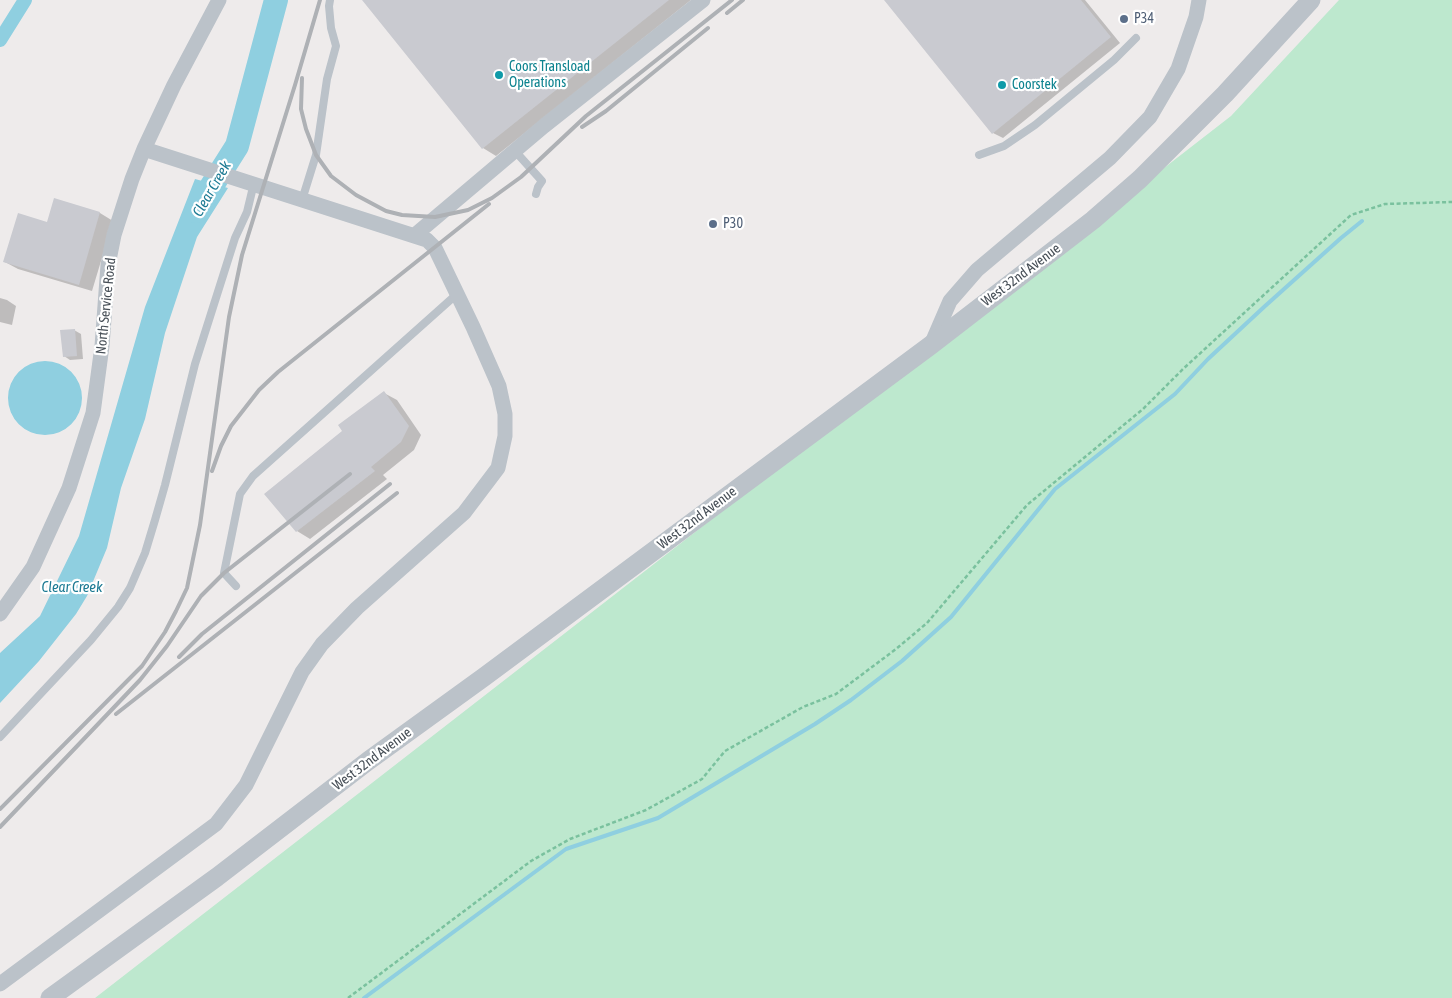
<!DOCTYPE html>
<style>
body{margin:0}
canvas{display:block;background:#eeebeb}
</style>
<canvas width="1452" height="998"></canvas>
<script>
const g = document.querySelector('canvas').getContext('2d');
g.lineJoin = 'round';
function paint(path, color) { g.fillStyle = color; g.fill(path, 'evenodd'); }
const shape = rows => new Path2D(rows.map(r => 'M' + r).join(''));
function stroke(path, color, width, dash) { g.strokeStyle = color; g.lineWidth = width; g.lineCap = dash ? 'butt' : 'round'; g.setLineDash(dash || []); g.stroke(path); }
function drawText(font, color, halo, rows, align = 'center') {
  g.font = font + ' "Asap Condensed",sans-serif'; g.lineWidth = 4.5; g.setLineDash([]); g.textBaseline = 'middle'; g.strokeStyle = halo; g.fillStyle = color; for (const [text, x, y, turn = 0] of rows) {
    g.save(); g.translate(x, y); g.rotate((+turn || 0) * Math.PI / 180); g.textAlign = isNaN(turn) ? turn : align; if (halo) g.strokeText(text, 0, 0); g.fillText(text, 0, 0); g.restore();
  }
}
paint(shape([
 [1339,0,1452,0,1452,998,95,998,1231,116]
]), '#bde8ce');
paint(shape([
 [195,179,228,188,197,237,165,333,145,419,121,488,107,548,87,596,76,614,39,661,0,703,0,653,40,616,79,536,145,307],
 '8 398a37 37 0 1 1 74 0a37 37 0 1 1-74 0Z'
]), '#8fcfe0');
paint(shape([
 [364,0,691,0,496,156,483,148],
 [885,0,1085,0,1120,43,1003,138,993,133],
 [55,200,100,213,113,221,92,291,18,269,5,262,48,224],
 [0,298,7,300,16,306,12,325,0,322],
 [74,330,81,334,83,359,70,360,64,356],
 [384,393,397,400,421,435,414,450,383,475,387,479,310,539,297,531,344,431]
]), '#0003');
stroke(shape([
 [364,998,566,849,658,818,815,724,851,700,902,661,951,617,1055,489,1175,394,1208,359,1264,307,1341,238,1362,221]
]), '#8fcfe0', 4);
stroke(shape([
 [0,40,25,0]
]), '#8fcfe0', 14);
stroke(shape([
 [196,211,237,146,276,0]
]), '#8fcfe0', 24);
paint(shape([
 [362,0,669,0,482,149],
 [884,0,1081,0,1111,37,992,134],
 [54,198,100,212,79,285,3,262,18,213,47,222],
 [75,329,77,356,63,357,60,330],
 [384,391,409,426,401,442,371,467,375,471,296,532,264,494,342,431,338,425]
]), '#c9cad0');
stroke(shape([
 [348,998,531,861,570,839,646,810,702,779,725,751,803,707,836,694,896,649,927,623,1027,505,1143,409,1183,369,1351,215,1385,204,1452,202]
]), '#7ac19e', 2.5, [4, 2.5]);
stroke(shape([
 [515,151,542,181,538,187,536,194],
 [979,155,1004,146,1035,125,1114,60,1136,38],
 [302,200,316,155,327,79,336,46,331,28,329,6,330,0],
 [236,586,224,573,240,494,253,476,457,294],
 [0,737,91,640,118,607,130,588,145,553,155,520,165,485,195,364,235,238,247,212,254,183]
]), '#bbc2c9', 8);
stroke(shape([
 [415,235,544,126,703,0],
 [931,345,950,301,977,270,1110,158,1150,117,1178,69,1196,17,1199,0],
 [0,614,33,567,69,488,93,413,102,346,108,265,114,235,132,179,144,149,174,85,219,0],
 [0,984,216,824,246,785,302,672,322,644,357,608,464,513,498,468,505,436,505,414,499,386,473,327,435,248,427,240,144,149]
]), '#bbc2c9', 15);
stroke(shape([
 [50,998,217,877,368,761,484,677,931,345,1093,220,1140,179,1225,94,1311,0]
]), '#bbc2c9', 19);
stroke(shape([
 [727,13,743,0],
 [302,78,301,109,306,129,316,155,331,176,356,195,386,211,402,215,435,217,468,210,492,198,521,177,586,116,732,0],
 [582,127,606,111,708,28],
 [212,471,221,446,231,426,259,390,278,372,489,204],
 [179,657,202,634,390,484],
 [116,714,397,493],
 [0,809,142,666,165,632,176,611,187,588,200,525,229,317,242,255,295,85,320,0],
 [0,827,140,680,167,646,201,596,224,573,350,474]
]), '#aeb1b5', 4);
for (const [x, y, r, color] of [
 [1124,19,5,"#5c6f8a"],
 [499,75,5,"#0f9aa8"],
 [1002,85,5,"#0f9aa8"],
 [713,224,5,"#5c6f8a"]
]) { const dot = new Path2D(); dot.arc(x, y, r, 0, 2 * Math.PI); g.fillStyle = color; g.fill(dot); stroke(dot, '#fff', 2); }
drawText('14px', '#4e5e75', '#fff', [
 ["P34",1134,19],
 ["P30",723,224]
], 'left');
drawText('14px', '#0d838f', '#fff', [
 ["Coors Transload",509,67],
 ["Operations",509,83],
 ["Coorstek",1012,85]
], 'left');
drawText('14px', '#464e56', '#fff', [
 ["West 32nd Avenue",1021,275,-37],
 ["North Service Road",106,306,-84],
 ["West 32nd Avenue",697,518,-37],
 ["West 32nd Avenue",372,759,-37]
]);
drawText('italic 15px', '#1c7a93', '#fff', [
 ["Clear Creek",212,189,-60],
 ["Clear Creek",72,587]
]);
</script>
